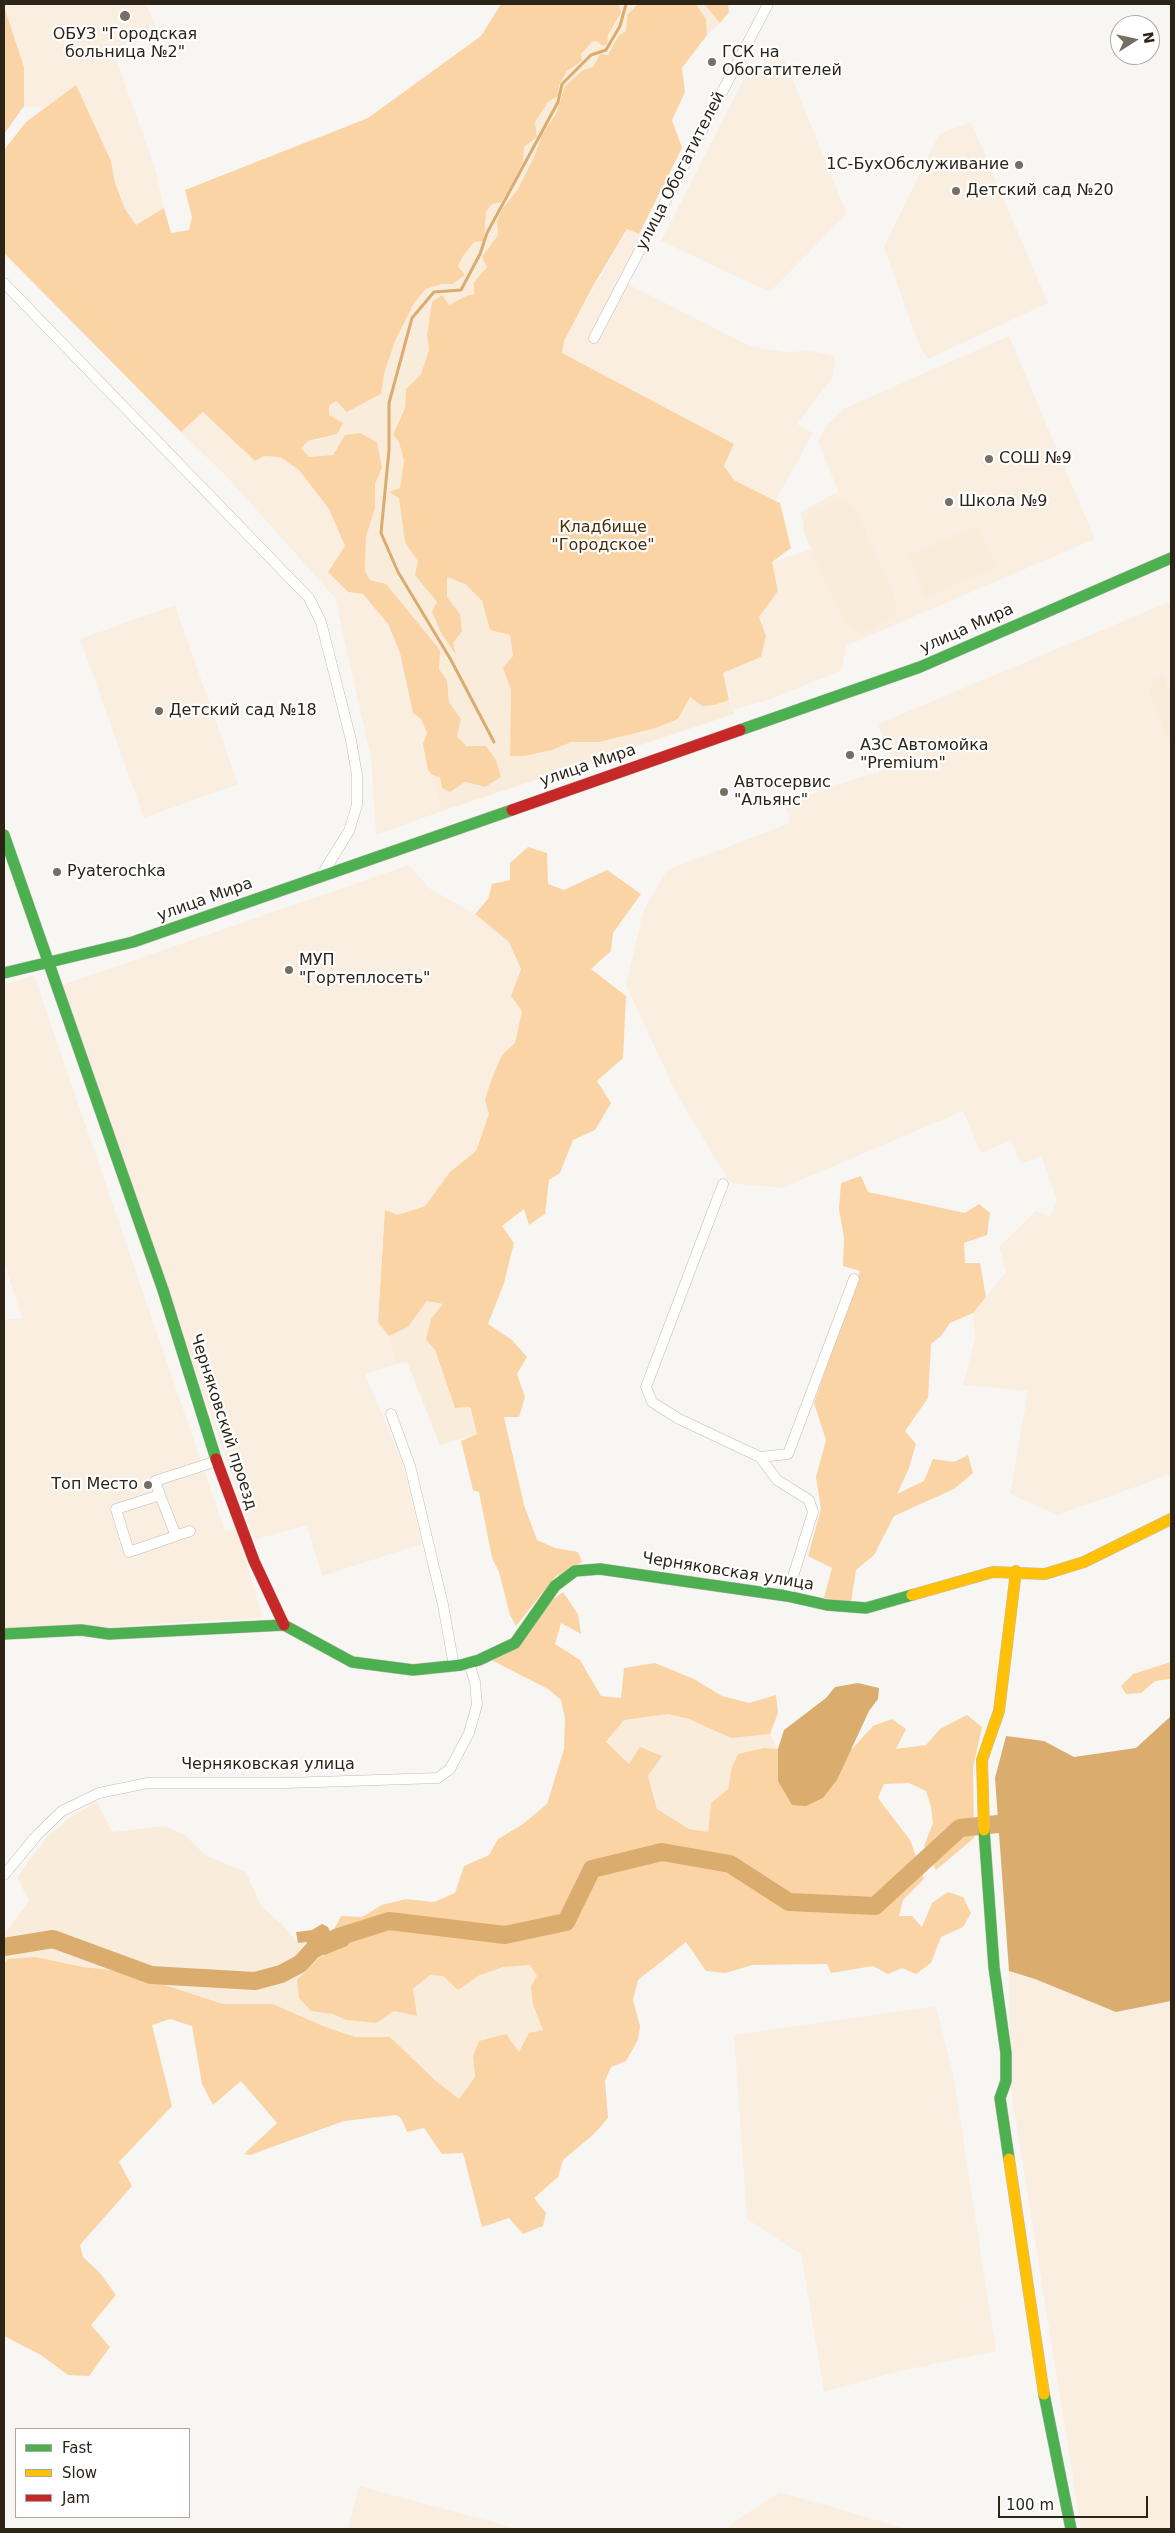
<!DOCTYPE html>
<meta charset="utf-8">
<style>
body{margin:0}
#map{position:relative;width:1175px;height:2533px;overflow:hidden;background:#f8f6f3;font-family:"DejaVu Sans",sans-serif}
canvas{display:block}
.frame{position:absolute;inset:0;border:5px solid #2d2418;pointer-events:none}
.legend{position:absolute;left:15px;top:2428px;width:175px;height:90px;box-sizing:border-box;background:#fff;border:1px solid #aba7a3;margin:0;padding:6px 9px;list-style:none;font-size:15px;color:#2d2418}
.legend li{display:flex;align-items:center;gap:10px;height:25px}
.legend b{width:25px;border:1px solid #aba7a3}
.north{position:absolute;left:1110px;top:15px;width:50px;height:50px;box-sizing:border-box;background:#fff;border:1px solid #aba7a3;border-radius:50%;rotate:80deg;font-size:14px;font-weight:700;line-height:20px;text-align:center;color:#2d2418}
.north::after{content:'';display:block;margin:auto;width:18px;height:22px;background:#746e65;clip-path:polygon(50% 0,100% 100%,50% 72%,0 100%)}
.scale{position:absolute;left:998px;top:2496px;width:150px;height:22px;box-sizing:border-box;border:2px solid #2d2418;border-top:0;padding-left:6px;font-size:15px;line-height:18px;white-space:nowrap;color:#2d2418;-webkit-text-stroke:4px #fff;paint-order:stroke}
</style>
<div id="map">
<canvas width="1175" height="2533"></canvas>
<div class="frame"></div>
<ul class="legend">
<li><b style="height:6px;background:#4caf50"></b>Fast</li>
<li><b style="height:6px;background:#ffc107"></b>Slow</li>
<li><b style="height:6px;background:#c62828"></b>Jam</li>
</ul>
<div class="north">N</div>
<div class="scale">100 m</div>
</div>
<script>
const g = document.querySelector('canvas').getContext('2d');
g.lineJoin = 'round';
function paint(path, color) { g.fillStyle = color; g.fill(path, 'evenodd'); }
const shape = rows => new Path2D(rows.map(r => 'M' + r).join(''));
function stroke(path, color, width, dash) { g.strokeStyle = color; g.lineWidth = width; g.lineCap = dash ? 'butt' : 'round'; g.setLineDash(dash || []); g.stroke(path); }
function drawText(font, color, halo, rows, align = 'center') {
  g.font = font + ' "DejaVu Sans",sans-serif'; g.lineWidth = 4.5; g.setLineDash([]); g.textBaseline = 'middle'; g.strokeStyle = halo; g.fillStyle = color; for (const [text, x, y, turn = 0] of rows) {
    g.save(); g.translate(x, y); g.rotate((+turn || 0) * Math.PI / 180); g.textAlign = isNaN(turn) ? turn : align; if (halo) g.strokeText(text, 0, 0); g.fillText(text, 0, 0); g.restore();
  }
}
paint(shape([
 [4,4,146,4,157,29,113,50,156,171,164,208,137,225,125,209,115,183,111,161,75,86,45,107,24,106,24,67],
 [784,58,847,214,770,292,661,241,748,71],
 [971,122,1048,303,928,359,921,350,884,247,939,134],
 [628,229,639,234,640,239,618,279,750,346,784,352,811,351,835,356,833,377,797,424,813,433,776,500,734,480,724,466,734,444,562,353,563,341],
 [1009,336,1095,539,846,646,842,670,768,700,733,710,723,673,761,657,766,636,758,617,778,591,772,562,812,549,800,513,838,491,818,441,827,425,845,408],
 [203,412,255,460,264,456,280,457,299,470,329,509,345,546,328,572,347,592,363,594,388,624,400,653,413,713,421,719,427,733,423,744,442,811,376,835,371,758,335,598,227,477,181,432],
 [1171,601,1171,1474,1058,1515,1010,1494,1028,1391,963,1385,975,1338,973,1313,1006,1272,999,1247,1036,1211,1050,1216,1057,1200,1041,1156,1021,1164,1011,1140,981,1153,963,1111,782,1188,730,1183,675,1091,626,985,643,912,667,870,790,823,785,803,895,766,878,724],
 [175,605,238,784,144,818,80,639],
 [409,865,429,888,475,914,509,942,521,969,511,996,522,1011,515,1043,502,1055,485,1100,489,1114,476,1151,450,1172,425,1206,398,1215,385,1210,378,1321,389,1336,396,1364,365,1374,403,1464,422,1544,322,1576,307,1525,254,1540,62,985],
 [34,975,225,1531,236,1528,263,1618,101,1627,4,1628,4,1320,22,1318,4,1263,4,985],
 [1009,1971,1035,1979,1116,2012,1171,2001,1171,2529,1081,2529,1010,2084],
 [936,2006,953,2073,996,2351,896,2372,824,2392,801,2254,747,2219,734,2035],
 [359,2486,519,2529,348,2529],
 [780,2492,907,2529,728,2529,735,2521]
]), '#faeee1');
paint(shape([
 [619,4,638,4,627,15,626,31,619,35,608,55,600,54,593,67,565,86,556,114,542,134,535,155,518,189,503,208,499,235,489,247,487,267,474,282,474,295,466,296,449,305,432,302,427,335,429,350,421,374,406,389,405,408,396,424,404,461,400,488,389,492,399,498,405,543,419,561,428,590,437,603,455,653,453,643,460,614,447,597,446,577,465,584,482,601,490,630,510,635,513,656,503,668,511,690,510,756,552,750,571,742,599,742,656,728,678,719,690,697,714,705,729,700,734,714,442,811,432,775,485,787,467,746,457,737,461,719,449,702,447,680,439,669,420,628,386,584,370,580,365,571,366,537,375,508,375,484,382,468,345,435,333,455,308,457,301,448,308,441,323,439,329,406,336,401,348,412,381,394,384,374,395,341,414,303,426,289,442,284,453,284,465,275,458,266,463,256,486,226,486,212,523,162,524,147,537,137,535,122,548,102,558,96,559,85,567,71,582,61,580,54,592,42,608,35,621,14],
 [696,4,704,4,720,23,707,35,706,19],
 [837,498,848,501,857,511,895,599,896,610,893,617,873,629,863,632,853,631,844,622,803,531,804,520,809,512],
 [977,525,996,567,926,598,908,556],
 [1164,675,1171,698,1171,738,1167,740,1149,689,1154,686,1151,680],
 [427,1301,443,1304,426,1340,435,1350,455,1408,469,1407,477,1434,440,1445,407,1362,396,1364,389,1336,408,1327],
 [668,1714,689,1719,731,1738,770,1734,778,1749,764,1748,732,1767,728,1789,711,1803,708,1833,689,1829,657,1809,648,1776,662,1756,629,1764,606,1743,624,1720],
 [97,1802,112,1832,164,1826,185,1835,205,1855,246,1872,261,1906,283,1925,298,1943,306,1942,316,1953,325,1955,320,1958,311,2011,332,2014,347,2020,394,2011,416,2016,413,1989,430,1975,443,1976,458,1990,480,1975,504,1967,530,1964,537,1976,533,2005,543,2030,519,2052,473,2056,475,2077,459,2099,436,2081,390,2037,355,2037,323,2026,273,2004,224,2004,122,1971,9,1959,4,1964,4,1934,29,1901,17,1877,47,1837,72,1816]
]), '#faecdb');
paint(shape([
 [501,4,619,4,621,13,608,35,607,44,603,46,597,41,592,42,581,54,582,61,567,71,559,85,558,96,548,102,535,122,537,137,524,147,523,162,511,185,501,202,492,204,486,212,484,241,474,242,463,256,458,266,465,275,453,284,442,284,426,289,414,303,395,341,384,374,381,394,347,412,336,401,329,406,329,415,343,423,337,434,308,441,301,448,309,457,333,455,345,435,360,433,377,442,382,468,375,484,375,508,366,537,365,571,370,580,386,584,440,650,439,669,447,680,449,702,461,719,457,737,467,746,486,746,496,760,501,777,485,787,465,782,450,792,442,788,440,777,432,775,428,770,423,744,427,733,421,719,413,713,400,653,388,624,363,594,348,592,328,572,345,546,329,509,299,470,280,457,264,456,255,461,203,412,181,432,4,253,4,150,26,122,76,85,111,161,115,183,125,209,136,225,164,208,171,233,189,230,192,217,185,190,368,118,481,36],
 [638,4,696,4,706,19,707,35,682,68,685,92,672,120,682,148,639,234,627,229,593,286,564,341,562,353,734,444,724,466,734,480,780,503,791,548,772,562,778,591,759,617,766,636,761,657,723,673,729,700,714,705,702,706,690,697,678,719,656,728,599,742,571,742,552,750,524,756,510,756,511,690,503,668,513,656,510,635,490,630,482,601,465,584,447,577,447,597,460,614,462,631,453,643,456,655,441,633,432,612,437,602,415,575,418,561,405,543,399,498,389,492,400,488,404,461,399,442,393,434,405,408,406,389,421,374,429,350,427,335,432,302,442,295,449,305,466,296,474,294,474,282,487,267,482,257,498,235,497,221,503,208,518,189,535,155,542,134,556,114,565,86,583,70,593,67,600,54,608,55,619,35,626,31,627,15],
 [704,4,728,4,729,12,720,23],
 [4,6,24,67,24,106,4,134],
 [528,847,547,853,548,884,564,890,607,870,641,894,613,933,611,951,591,969,626,996,623,1058,597,1081,611,1103,595,1130,573,1140,560,1173,549,1180,545,1214,529,1225,524,1209,502,1226,514,1243,504,1283,488,1324,512,1340,527,1357,517,1374,525,1397,519,1417,504,1417,524,1505,537,1540,555,1548,578,1552,582,1562,555,1577,516,1626,510,1615,499,1572,492,1558,479,1492,473,1490,461,1441,477,1434,470,1407,455,1408,435,1350,426,1340,431,1319,443,1304,427,1301,408,1327,389,1336,378,1322,385,1210,398,1215,425,1206,450,1172,476,1151,489,1114,485,1100,492,1078,502,1055,515,1043,522,1011,511,996,521,969,509,942,475,914,488,899,492,884,510,880,510,863],
 [861,1176,868,1192,965,1213,979,1204,990,1213,987,1235,964,1243,965,1263,980,1263,986,1297,973,1313,950,1323,941,1336,931,1344,928,1398,905,1431,916,1444,909,1468,897,1494,924,1481,933,1459,954,1462,968,1455,973,1473,954,1489,894,1516,874,1555,856,1570,851,1602,824,1598,832,1568,808,1556,821,1509,816,1477,826,1440,814,1403,860,1271,843,1266,844,1238,839,1209,841,1183],
 [563,1592,578,1614,581,1634,561,1623,555,1644,580,1660,601,1696,621,1698,624,1668,655,1663,694,1679,722,1696,749,1703,776,1695,778,1713,770,1734,731,1738,689,1719,668,1714,624,1720,606,1742,629,1764,640,1747,662,1756,648,1776,657,1809,689,1829,708,1832,711,1803,728,1789,732,1767,738,1754,764,1748,778,1749,778,1781,806,1806,823,1798,837,1780,850,1751,873,1726,892,1719,906,1729,896,1749,926,1745,940,1729,967,1715,982,1727,973,1768,974,1838,936,1870,924,1846,933,1823,931,1807,926,1791,909,1783,884,1784,878,1798,910,1840,924,1879,903,1900,899,1916,912,1916,922,1927,932,1903,948,1892,963,1897,971,1913,963,1927,941,1937,931,1963,916,1974,902,1968,888,1974,873,1966,831,1973,827,1964,752,1965,726,1973,706,1971,686,1942,638,1980,633,2000,640,2026,638,2040,626,2061,611,2067,605,2081,608,2118,594,2134,563,2160,558,2177,534,2198,546,2213,543,2226,523,2234,509,2218,482,2227,463,2153,442,2154,424,2128,407,2132,401,2118,396,2115,344,2121,250,2155,244,2154,277,2123,241,2081,213,2105,202,2084,192,2026,170,2019,152,2025,172,2106,119,2162,132,2186,80,2245,83,2257,100,2273,116,2295,91,2325,110,2347,89,2376,68,2375,41,2355,4,2336,4,1964,8,1959,35,1957,83,1967,122,1971,223,2004,273,2004,323,2026,355,2037,390,2037,436,2081,459,2099,475,2077,473,2056,479,2041,506,2034,519,2052,529,2033,543,2030,533,2005,531,1986,537,1976,530,1965,504,1967,480,1975,458,1990,443,1976,430,1975,413,1989,417,2016,394,2011,376,2023,347,2020,332,2014,311,2011,299,1998,297,1980,320,1957,340,1949,332,1933,341,1916,362,1917,382,1905,406,1899,434,1902,455,1893,464,1866,489,1855,498,1839,523,1824,547,1804,564,1749,565,1719,561,1700,548,1689,493,1661,553,1599],
 [1171,1662,1171,1679,1155,1681,1141,1693,1126,1694,1121,1686,1133,1674]
]), '#fad4a4');
paint(shape([
 [858,1683,879,1688,878,1699,869,1711,837,1780,823,1798,806,1806,792,1805,778,1781,778,1749,784,1730,826,1698,835,1687],
 [1171,1716,1171,2001,1116,2012,1035,1979,1009,1971,995,1778,1006,1736,1044,1741,1074,1757,1136,1748],
 [322,1924,328,1927,335,1942,351,1931,356,1934,347,1946,325,1955,316,1953,306,1942,298,1943,296,1932,312,1930]
]), '#daac6e');
stroke(shape([
 [494,742,451,660,398,572,381,533,389,450,389,403,412,318,434,292,461,290,480,254,487,233,558,102,562,84,591,55,606,50,620,26,626,4]
]), '#daac6e', 3);
stroke(shape([
 [4,1947,53,1939,151,1975,255,1981,281,1974,300,1964,313,1950,338,1937,389,1921,505,1935,566,1922,592,1869,662,1852,730,1864,789,1902,875,1906,960,1828,998,1824]
]), '#daac6e', 18);
const street = shape([
 [4,283,309,598,321,622,351,740,357,775,357,805,349,831,321,876],
 [594,338,768,4],
 [723,1184,646,1387,652,1402,679,1419,760,1457,777,1480,809,1500,813,1512,787,1596],
 [391,1414,410,1466,443,1605,454,1666],
 [760,1457,788,1454,854,1279],
 [160,1495,176,1536],
 [190,1531,129,1552,116,1509,160,1495,155,1481,217,1461],
 [4,1875,37,1835,62,1811,99,1793,148,1783,286,1783,438,1778,450,1769,469,1733,477,1705,475,1682,469,1663]
]);
const fast = shape([
 [740,730,920,667,1171,558],
 [4,835,163,1290,216,1459],
 [4,973,133,942,512,810],
 [284,1625,352,1662,413,1670,461,1665,479,1660,515,1643,555,1586,575,1571,600,1569,787,1596,827,1605,866,1608,912,1595],
 [4,1634,81,1630,109,1634,284,1625],
 [984,1830,994,1967,1006,2053,1006,2081,1000,2098,1009,2159],
 [1044,2394,1071,2529]
]);
const slow = shape([
 [912,1595,993,1572,1045,1574,1084,1562,1171,1519],
 [984,1830,982,1760,999,1711,1016,1571],
 [1009,2159,1044,2394]
]);
const jam = shape([
 [512,810,740,730],
 [216,1459,254,1561,284,1625]
]);
stroke(street, '#c2bcb5', 11);
stroke(fast, '#c2bcb5', 12);
stroke(slow, '#c2bcb5', 12);
stroke(jam, '#c2bcb5', 12);
stroke(street, '#fefefd', 10);
stroke(fast, '#4caf50', 11);
stroke(slow, '#ffc107', 11);
stroke(jam, '#c62828', 11);
for (const [x, y, r, color] of [
 [125,16,6,"#746e65"],
 [712,62,5,"#746e65"],
 [1019,165,5,"#746e65"],
 [956,191,5,"#746e65"],
 [989,459,5,"#746e65"],
 [949,502,5,"#746e65"],
 [159,711,5,"#746e65"],
 [850,755,5,"#746e65"],
 [724,792,5,"#746e65"],
 [57,872,5,"#746e65"],
 [289,970,5,"#746e65"],
 [148,1485,5,"#746e65"]
]) { const dot = new Path2D(); dot.arc(x, y, r, 0, 2 * Math.PI); g.fillStyle = color; g.fill(dot); stroke(dot, '#fff', 2); }
drawText('16px', '#2d2418', '#fff', [
 ["ОБУЗ \"Городская",125,35,"center"],
 ["больница №2\"",125,53,"center"],
 ["ГСК на",722,53],
 ["Обогатителей",722,71],
 ["1С-БухОбслуживание",1009,165,"right"],
 ["Детский сад №20",966,191],
 ["СОШ №9",999,459],
 ["Школа №9",959,502],
 ["Детский сад №18",169,711],
 ["АЗС Автомойка",860,746],
 ["\"Premium\"",860,764],
 ["Автосервис",734,783],
 ["\"Альянс\"",734,801],
 ["Pyaterochka",67,872],
 ["МУП",299,961],
 ["\"Гортеплосеть\"",299,979],
 ["Топ Место",138,1485,"right"]
], 'left');
drawText('16px', '#2d2418', '#fff', [
 ["улица Обогатителей",681,171,-63],
 ["улица Мира",967,629,-24],
 ["улица Мира",588,766,-19],
 ["улица Мира",205,900,-20],
 ["Черняковский проезд",223,1422,72],
 ["Черняковская улица",728,1572,9],
 ["Черняковская улица",268,1765]
]);
drawText('16px', '#492f0a', '#fff', [
 ["Кладбище",603,528],
 ["\"Городское\"",603,546]
]);
</script>
